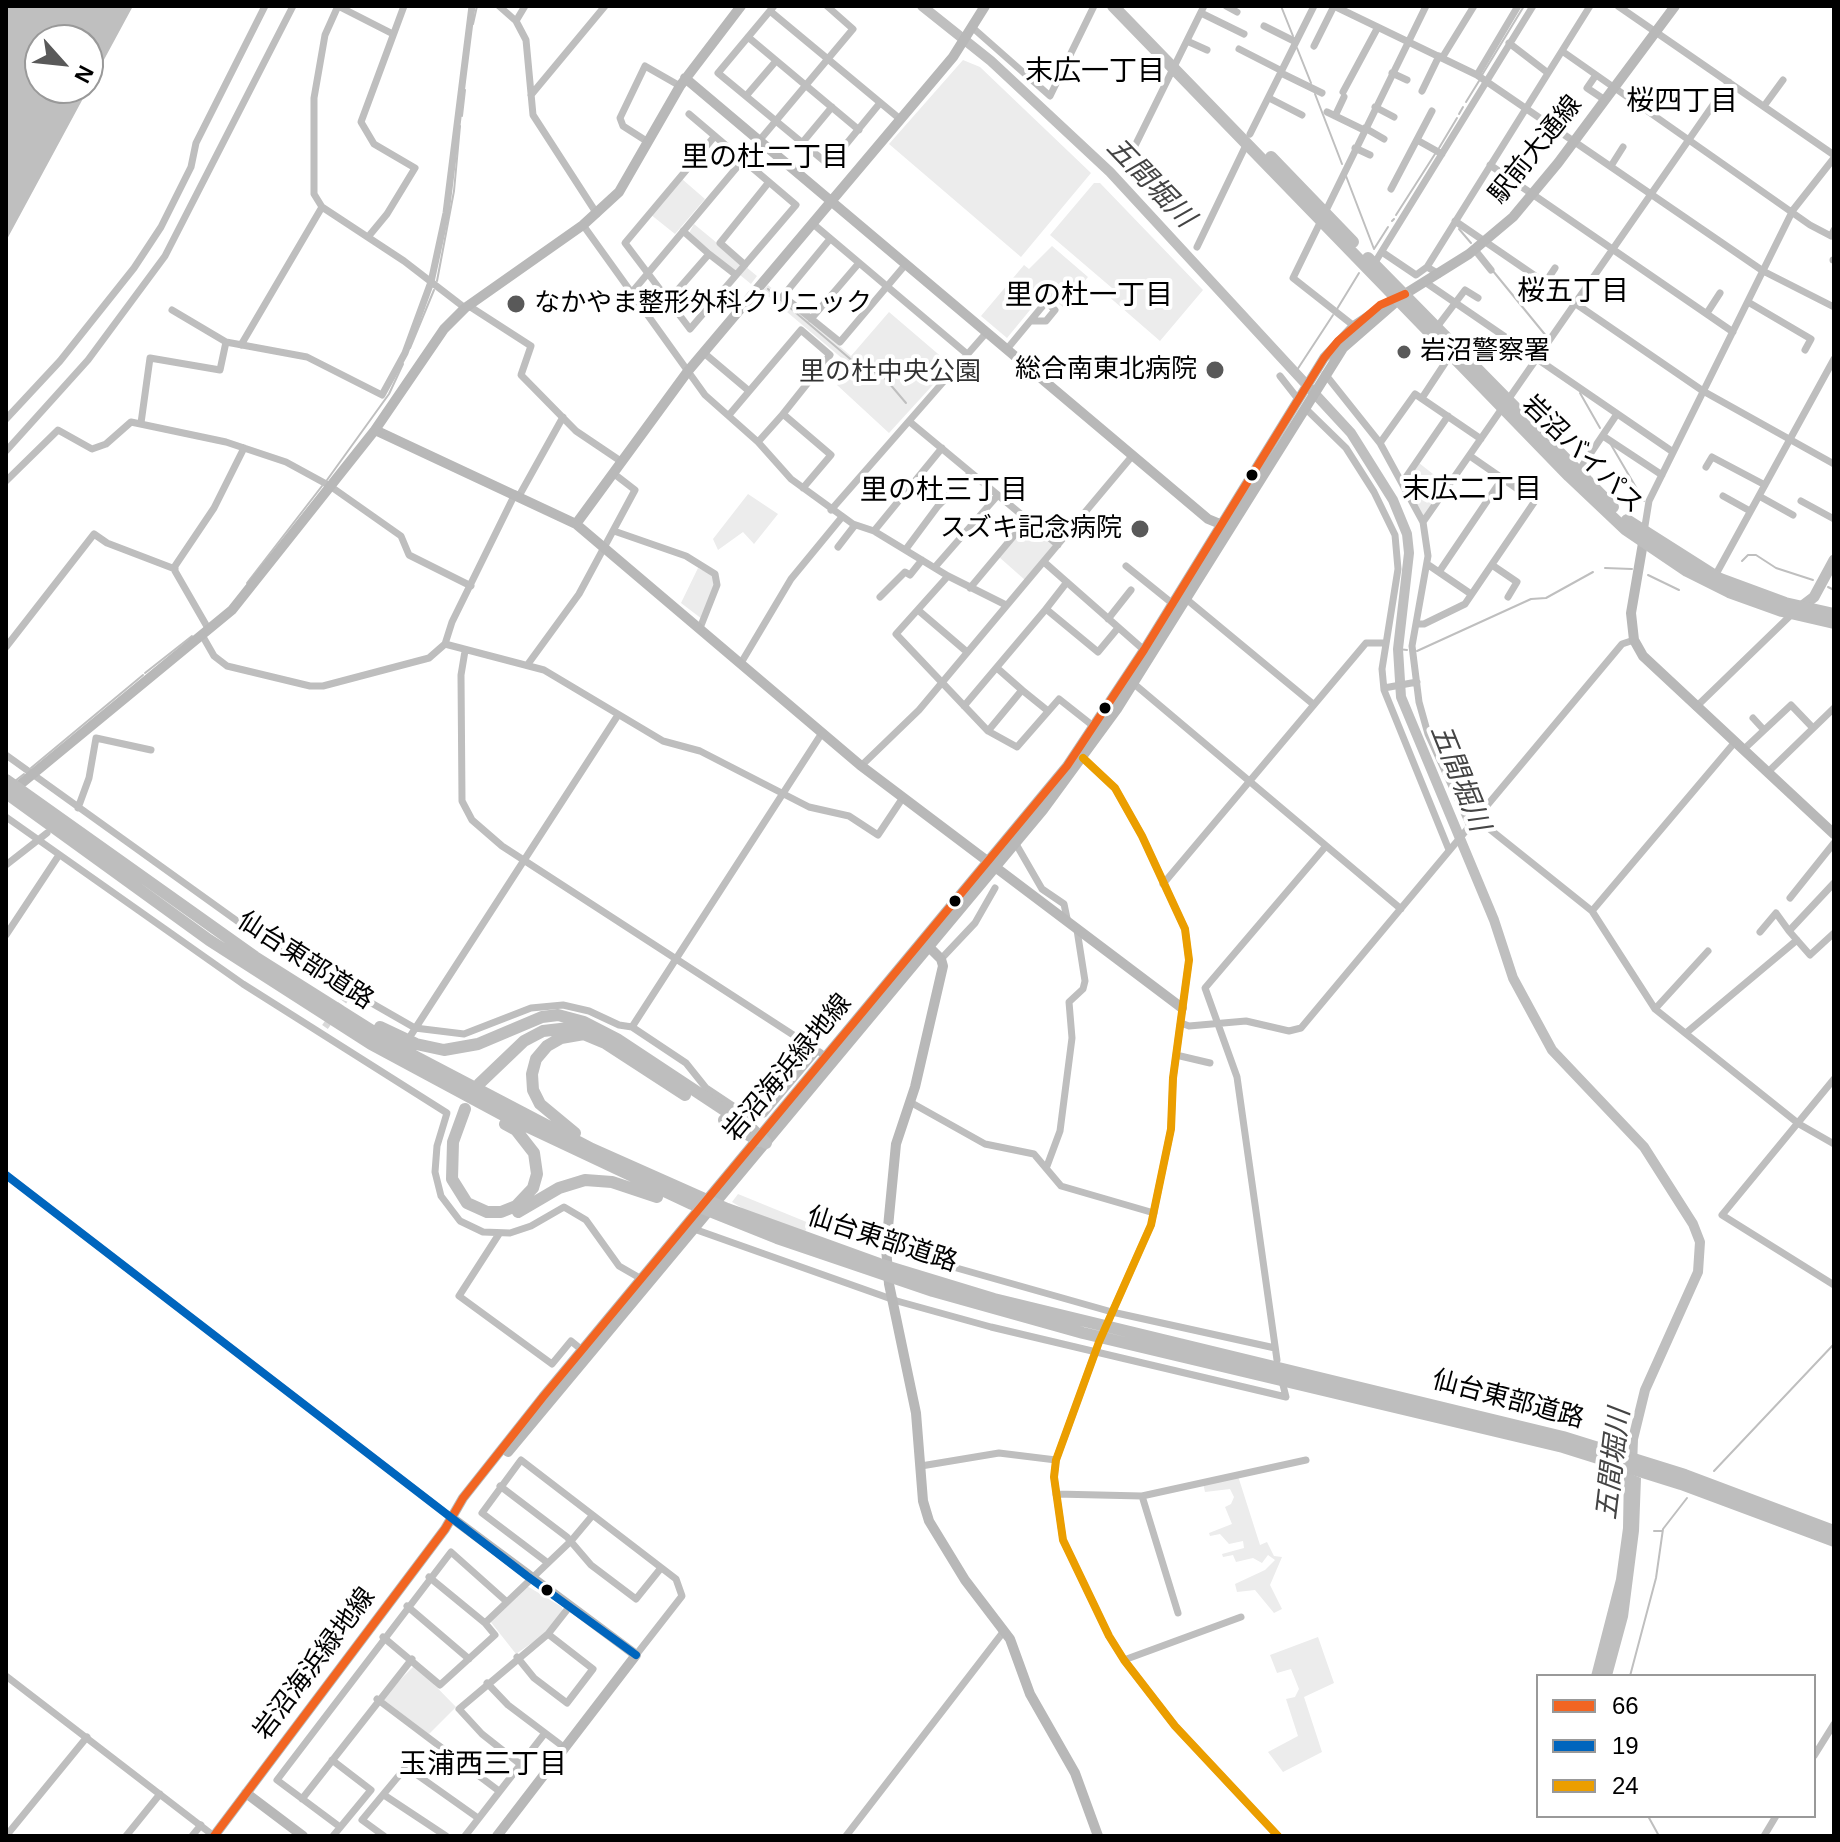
<!DOCTYPE html>
<meta charset="utf-8">
<style>
body{margin:0}
#map{position:relative;width:1840px;height:1842px;overflow:hidden;background:#fff;font-family:Arial,sans-serif}
canvas{display:block}
.frame{position:absolute;inset:0;border:8px solid #000;pointer-events:none}
.legend{position:absolute;left:1536px;top:1674px;width:280px;height:144px;box-sizing:border-box;background:#fff;border:2px solid #999;margin:0;padding:10px 14px;list-style:none;font-size:24px;color:#000}
.legend li{display:flex;align-items:center;gap:16px;height:40px}
.legend b{width:40px;border:2px solid #999}
.north{position:absolute;left:24px;top:24px;width:80px;height:80px;box-sizing:border-box;background:#fff;border:2px solid #999;border-radius:50%;rotate:117deg;font-size:22px;font-weight:700;line-height:32px;text-align:center;color:#000}
.north::after{content:'';display:block;margin:auto;width:28px;height:36px;background:#595959;clip-path:polygon(50% 0,100% 100%,50% 72%,0 100%)}
</style>
<div id="map">
<canvas width="1840" height="1842"></canvas>
<div class="frame"></div>
<ul class="legend">
<li><b style="height:10px;background:#f26522"></b>66</li>
<li><b style="height:10px;background:#0065bd"></b>19</li>
<li><b style="height:10px;background:#eb9e00"></b>24</li>
</ul>
<div class="north">N</div>
</div>
<script>
const g = document.querySelector('canvas').getContext('2d');
g.lineJoin = 'round';
function paint(path, color) { g.fillStyle = color; g.fill(path, 'evenodd'); }
const shape = rows => new Path2D(rows.map(r => 'M' + r).join(''));
function stroke(path, color, width, dash) { g.strokeStyle = color; g.lineWidth = width; g.lineCap = dash ? 'butt' : 'round'; g.setLineDash(dash || []); g.stroke(path); }
function drawText(font, color, halo, rows, align = 'center') {
  g.font = font + ' Arial,"Noto Sans JP",sans-serif'; g.lineWidth = 8; g.setLineDash([]); g.textBaseline = 'middle'; g.strokeStyle = halo; g.fillStyle = color; for (const [text, x, y, turn = 0] of rows) {
    g.save(); g.translate(x, y); g.rotate((+turn || 0) * Math.PI / 180); g.textAlign = isNaN(turn) ? turn : align; if (halo) g.strokeText(text, 0, 0); g.fillText(text, 0, 0); g.restore();
  }
}
paint(shape([
 [963,60,980,67,1091,173,1021,257,889,144],
 [682,179,705,199,675,234,650,214],
 [1094,183,1100,183,1203,290,1160,341,1107,295,1112,288,1050,235],
 [694,224,757,276,751,284,689,233],
 [1052,246,1088,277,1063,307,1044,293,1007,338,981,316,1024,265,1029,269],
 [768,285,851,356,889,312,951,365,889,433,837,385,850,365,762,291],
 [1419,463,1447,485,1423,519,1406,484],
 [748,494,778,514,754,544,743,532,718,550,713,539],
 [1028,523,1054,545,1025,580,999,557],
 [698,568,715,576,715,584,702,619,681,603],
 [738,1194,809,1223,804,1234,752,1214,732,1202],
 [1238,1476,1260,1545,1267,1542,1274,1556,1282,1557,1270,1585,1282,1609,1274,1613,1255,1590,1237,1592,1235,1584,1265,1570,1275,1560,1268,1555,1262,1563,1253,1558,1236,1562,1233,1555,1223,1557,1222,1554,1244,1548,1243,1541,1229,1544,1220,1534,1210,1536,1209,1533,1232,1524,1225,1507,1231,1504,1234,1497,1230,1489,1205,1492,1203,1483],
 [527,1586,562,1607,563,1611,546,1633,516,1654,490,1621],
 [1318,1637,1334,1683,1304,1697,1322,1752,1283,1772,1268,1752,1298,1736,1286,1699,1295,1697,1299,1689,1291,1669,1277,1673,1270,1655],
 [415,1665,456,1707,429,1734,384,1700,384,1696]
]), '#ececec');
paint(shape([
 [6,6,133,6,6,241],
 [40,40,88,40,88,88,40,88],
 [1624,1471,1641,1478,1639,1531,1628,1617,1612,1676,1591,1676,1616,1579,1623,1528]
]), '#bfbfbf');
stroke(shape([
 [1281,6,1293,36],
 [473,24,477,6],
 [1297,48,1311,83],
 [1482,75,1524,6],
 [1315,94,1342,164],
 [1466,102,1479,81],
 [1459,114,1463,107],
 [462,116,465,90],
 [1439,148,1457,118],
 [1346,176,1374,249],
 [1396,215,1435,154],
 [1392,221,1394,219],
 [1459,229,1471,243],
 [1374,249,1388,227],
 [1493,271,1547,337],
 [437,281,454,191,460,126],
 [768,289,855,363,883,376,906,403],
 [1337,309,1359,273],
 [410,348,434,290],
 [1295,373,1333,315],
 [1580,393,1600,428],
 [1610,443,1644,501],
 [327,480,389,394,403,364],
 [1742,561,1748,555,1756,555,1776,568,1813,580],
 [1605,568,1632,569],
 [1648,575,1679,590],
 [247,583,322,486],
 [1828,587,1834,590],
 [1398,649,1407,650],
 [1417,651,1531,599,1546,598,1593,572],
 [145,673,192,636],
 [31,768,143,675],
 [15,781,24,774],
 [1714,1471,1834,1344],
 [1654,1531,1662,1531],
 [1630,1676,1656,1578,1663,1529,1687,1498],
 [1648,1816,1659,1836]
]), '#bfbfbf', 2);
stroke(shape([
 [922,6,991,61,1110,172,1351,433,1393,500,1407,534,1409,553,1398,649,1401,697,1494,920,1513,978,1552,1050,1644,1147,1693,1224,1700,1242,1698,1272,1645,1390,1633,1439,1632,1466]
]), '#bfbfbf', 10);
stroke(shape([
 [325,1027,345,999]
]), '#d9d9d9', 7, [7, 3.5]);
stroke(shape([
 [499,6,516,21,526,40,533,115,597,214],
 [774,6,718,73,829,165,880,103],
 [1226,6,1237,12],
 [1334,6,1477,75,1763,271,1834,307],
 [1618,6,1834,155],
 [770,11,900,119],
 [1201,13,1244,34],
 [516,21,525,6],
 [1264,26,1296,42],
 [973,28,1050,96,1094,6],
 [391,33,338,6,325,35,314,98,314,194,322,207,404,261,465,308],
 [748,37,859,130],
 [1187,41,1207,50],
 [1509,43,1548,73],
 [1314,46,1334,6],
 [1239,49,1282,71],
 [1562,51,1810,225,1831,236,1834,230],
 [1442,58,1474,6],
 [1281,73,1322,93],
 [1392,73,1407,80],
 [1477,75,1518,6],
 [1596,75,1587,88,1605,100],
 [1422,91,1439,56],
 [1343,92,1378,27],
 [531,95,605,6],
 [746,96,776,61],
 [1269,98,1302,115],
 [1764,106,1783,80],
 [1375,107,1394,117],
 [1327,112,1364,130],
 [689,114,796,205,690,329,625,243,714,137],
 [1335,116,1344,97],
 [1365,128,1384,139],
 [1250,134,1314,6],
 [1417,140,1442,154],
 [648,142,623,126,620,118,645,66,680,86],
 [802,143,832,107],
 [1355,148,1370,155],
 [1490,165,1733,332],
 [1611,166,1623,147],
 [1124,168,1204,6],
 [1391,189,1432,111],
 [1455,221,1703,391,1834,464],
 [812,223,967,354],
 [583,225,705,395,758,442,791,479,853,524,874,531,948,576,1006,605],
 [683,231,709,254],
 [368,237,387,214,415,168,374,144,361,122,404,6],
 [830,239,783,296,840,342,906,264],
 [1197,247,1247,143],
 [1475,250,1491,270],
 [1382,252,1416,275,1427,267],
 [1833,260,1834,260],
 [1374,264,1533,6],
 [745,265,720,243,769,182],
 [1439,274,1427,267,1590,6],
 [1425,282,1673,452],
 [1545,283,1555,268],
 [633,291,853,29,827,6],
 [668,301,709,254,736,275],
 [1748,302,1811,339,1805,350],
 [469,306,531,346,521,375,576,431,622,462],
 [172,310,226,342,307,357,382,395,405,353,431,282,446,213,472,6],
 [1707,313,1720,293],
 [811,319,859,263],
 [1354,326,1293,278,1426,6],
 [1437,327,1465,290,1478,298],
 [241,345,322,207],
 [1007,349,1046,302,1055,310,1046,321,1031,321],
 [704,353,749,391],
 [1325,374,1380,443,1423,522,1428,556,1412,646,1419,702,1428,734,1470,826],
 [1280,376,1298,399],
 [1422,398,1451,354],
 [1305,408,1346,448,1374,492,1395,535,1398,569,1382,669,1384,690,1449,850],
 [729,415,801,330,830,355,783,414],
 [6,419,60,361,134,268,161,227,191,167,196,143,265,6],
 [910,422,1058,545],
 [141,423,150,358,220,370,226,342],
 [1603,436,1662,475],
 [758,442,783,414,831,455,803,488],
 [1380,443,1415,394,1481,439],
 [6,451,88,360,165,256,293,6],
 [1706,467,1712,457,1765,485],
 [1578,472,1617,414],
 [6,481,58,430,92,449,106,444,131,422,226,442,286,462,330,486,401,536,409,555,471,586],
 [1402,483,1448,416],
 [519,496,563,417],
 [1723,496,1750,511],
 [1759,496,1793,515],
 [1801,501,1834,519],
 [831,510,987,332],
 [1423,522,1729,82],
 [614,531,686,556,715,574,717,585,700,628],
 [874,531,942,448],
 [1644,532,1649,501,1793,210,1834,158],
 [838,547,855,525],
 [906,549,938,506,971,473],
 [1044,562,1144,650],
 [1427,564,1471,594],
 [1492,565,1517,582,1508,597],
 [1126,566,1173,604],
 [935,567,998,495],
 [1439,572,1502,479],
 [948,576,896,634,988,731,1017,747,1059,699,1097,729],
 [1715,576,1834,359],
 [970,588,1027,520],
 [880,597,905,572,910,575,922,560],
 [1185,598,1313,704],
 [1046,609,1067,582],
 [918,610,967,652],
 [1108,619,1131,590],
 [1417,624,1424,624,1465,604,1535,501,1470,456],
 [209,630,175,571,175,566,214,508,244,448],
 [202,635,214,656,227,666,310,686,323,686,429,658,445,644,452,622,515,494],
 [445,644,544,670,663,741,700,751,809,807,849,816,878,835,902,799],
 [6,647,94,534,107,543,175,569],
 [465,651,461,675,462,801,472,820,502,846,821,1053],
 [741,663,791,579,842,517],
 [528,664,579,594,635,490,613,473],
 [997,668,1022,690],
 [1133,683,1401,909],
 [1384,688,1417,682],
 [964,706,1046,609,1098,652,1118,628],
 [1696,707,1792,614],
 [1753,718,1764,730],
 [988,731,1022,690,1048,711],
 [1743,750,1791,705,1813,728],
 [6,755,272,946,415,1028,464,1034,531,1008,563,1005,589,1011,619,1025,632,1027,686,1063,706,1088,751,1118,764,1114,817,1051],
 [1083,758,1115,788,1142,836,1185,929,1189,960,1173,1078,1171,1129,1151,1225,1099,1342,1056,1460,1054,1477,1063,1540,1109,1636,1124,1660,1175,1726,1278,1836],
 [861,766,919,710,1133,455],
 [1768,772,1834,708],
 [78,808,89,778,96,738,151,750],
 [6,817,243,984,447,1113,437,1146,435,1172,441,1196,460,1221,483,1232,510,1233,531,1226,564,1207,586,1220,619,1266,645,1281],
 [1477,819,1592,911,1655,1009,1799,1124,1834,1144],
 [1016,844,1042,889,1064,904,1068,923],
 [6,865,47,833],
 [1834,883,1789,931,1810,955,1834,933],
 [1163,884,1366,643,1385,643],
 [1790,898,1834,843],
 [1592,911,1735,742],
 [1760,932,1776,913,1789,931],
 [6,935,59,855],
 [941,959,975,923,995,888],
 [1655,1009,1708,951],
 [1181,1023,1189,1026,1246,1021,1289,1031,1301,1028,1622,644,1634,640],
 [632,1027,822,733],
 [1686,1033,1797,940],
 [411,1035,618,715],
 [1176,1055,1210,1063],
 [1834,1079,1722,1215,1834,1285],
 [910,1102,985,1144,1034,1154,1061,1186,1154,1213],
 [1047,1166,1060,1131,1072,1038,1069,1002,1083,989,1085,981,1077,930],
 [6,1175,452,1518],
 [694,1229,897,1301,991,1327,1286,1397,1283,1385],
 [499,1234,459,1296,552,1364,571,1341,582,1350],
 [886,1248,1112,1312,1275,1348],
 [1277,1360,1237,1077,1205,988,1326,846],
 [921,1466,999,1453,1056,1460],
 [500,1486,567,1537,591,1565,636,1599,661,1568],
 [1056,1494,1142,1496,1306,1460],
 [1142,1496,1178,1613],
 [548,1563,482,1513,521,1460,676,1579,682,1596,636,1655],
 [429,1577,485,1623],
 [407,1606,469,1659],
 [383,1637,440,1685,495,1635,485,1623,571,1541,592,1516],
 [517,1657,534,1678,567,1703,593,1669,548,1634],
 [1124,1660,1241,1617],
 [6,1676,214,1836],
 [487,1683,508,1705,565,1748],
 [377,1699,499,1791],
 [1814,1756,1834,1724],
 [332,1760,371,1790,333,1836],
 [520,1764,482,1734,459,1709,548,1634,570,1606],
 [384,1795,446,1836],
 [302,1799,412,1659],
 [340,1827,277,1780,451,1552,507,1602],
 [6,1836,87,1737],
 [126,1836,160,1794],
 [192,1836,201,1825],
 [384,1836,362,1820,406,1767,478,1818],
 [465,1836,545,1733],
 [846,1836,1004,1631],
 [1764,1836,1776,1816]
]), '#bebebe', 7);
stroke(shape([
 [685,78,1208,519,1225,526],
 [375,430,576,524,860,765,1182,1008],
 [576,524,688,371,953,57,985,6],
 [1643,543,1631,613,1634,640,1643,656,1834,834],
 [11,792,232,610,375,430,444,329,465,308,583,225,619,192,680,86,741,6],
 [926,944,941,959,943,966,915,1087,896,1144,886,1248,889,1284,916,1413,923,1501,929,1521,965,1580,1010,1639,1030,1694,1075,1773,1098,1836],
 [508,1452,1043,810,1117,709,1343,348,1405,294,1469,254,1513,217,1558,163,1675,6],
 [452,1518,636,1655,497,1836],
 [246,1793,303,1836],
 [214,1836,445,1529,463,1498,543,1397,1067,766,1144,650,1324,358,1354,326,1400,295]
]), '#b8b8b8', 10);
stroke(shape([
 [1797,610,1814,597,1834,560]
]), '#bebebe', 11);
stroke(shape([
 [1113,6,1569,476,1625,529,1687,571,1729,592,1782,611,1834,623],
 [1271,157,1353,242],
 [1368,258,1613,507],
 [1627,520,1720,579,1785,603,1834,614],
 [6,780,255,957,401,1049,592,1149,727,1209,879,1264,994,1299,1563,1437,1685,1475,1834,1531],
 [6,793,209,940,371,1044,503,1115,692,1204,777,1238,933,1291,1083,1333,1563,1447,1681,1484,1834,1541],
 [380,1027,416,1044,444,1050,478,1044,542,1017,558,1015,584,1022,617,1039,750,1127,766,1143],
 [479,1084,524,1041,543,1031,569,1028,605,1043,685,1095],
 [465,1109,453,1142,452,1179,467,1203,487,1212,501,1212,516,1206,533,1188,537,1174,534,1153,516,1130,505,1124],
 [724,1120,759,1141],
 [575,1133,540,1104,533,1090,532,1074,536,1059,547,1046,561,1038,584,1034],
 [518,1212,559,1188,585,1180,612,1182,657,1197]
]), '#bebebe', 12);
stroke(shape([
 [214,1836,445,1529,463,1498,543,1397,1067,766,1144,650,1324,358,1338,341,1380,305,1405,294]
]), '#f26522', 8);
stroke(shape([
 [6,1175,527,1576,636,1655]
]), '#0065bd', 8);
stroke(shape([
 [1083,758,1115,788,1142,836,1185,929,1189,960,1173,1078,1171,1129,1151,1225,1099,1342,1056,1460,1054,1477,1063,1540,1109,1636,1124,1660,1175,1726,1278,1836]
]), '#eb9e00', 8);
for (const [x, y, r, color] of [
 [516,304,10,"#595959"],
 [1404,352,8,"#595959"],
 [1215,370,10,"#595959"],
 [1252,475,7,"#000"],
 [1140,529,10,"#595959"],
 [1105,708,7,"#000"],
 [955,901,7,"#000"],
 [547,1590,7,"#000"]
]) { const dot = new Path2D(); dot.arc(x, y, r, 0, 2 * Math.PI); g.fillStyle = color; g.fill(dot); stroke(dot, '#fff', 3); }
drawText('26px', '#000', '#fff', [
 ["駅前大通線",1536,150,-51],
 ["岩沼バイパス",1582,455,44],
 ["仙台東部道路",305,961,33],
 ["岩沼海浜緑地線",788,1068,-50],
 ["仙台東部道路",882,1240,18],
 ["仙台東部道路",1508,1400,15],
 ["岩沼海浜緑地線",315,1664,-53]
]);
drawText('26px', '#000', '#fff', [
 ["なかやま整形外科クリニック",534,304],
 ["岩沼警察署",1420,352],
 ["総合南東北病院",1197,370,"right"],
 ["スズキ記念病院",1122,529,"right"]
], 'left');
drawText('26px', '#333', '#fff', [
 ["里の杜中央公園",890,373]
]);
drawText('28px', '#000', '#fff', [
 ["末広一丁目",1095,72],
 ["桜四丁目",1682,102],
 ["里の杜二丁目",765,158],
 ["桜五丁目",1573,292],
 ["里の杜一丁目",1089,296],
 ["末広二丁目",1472,490],
 ["里の杜三丁目",944,491],
 ["玉浦西三丁目",483,1765]
]);
drawText('italic 28px', '#444', '#fff', [
 ["五間堀川",1150,183,46],
 ["五間堀川",1459,778,68],
 ["五間堀川",1614,1464,-83]
]);
</script>
